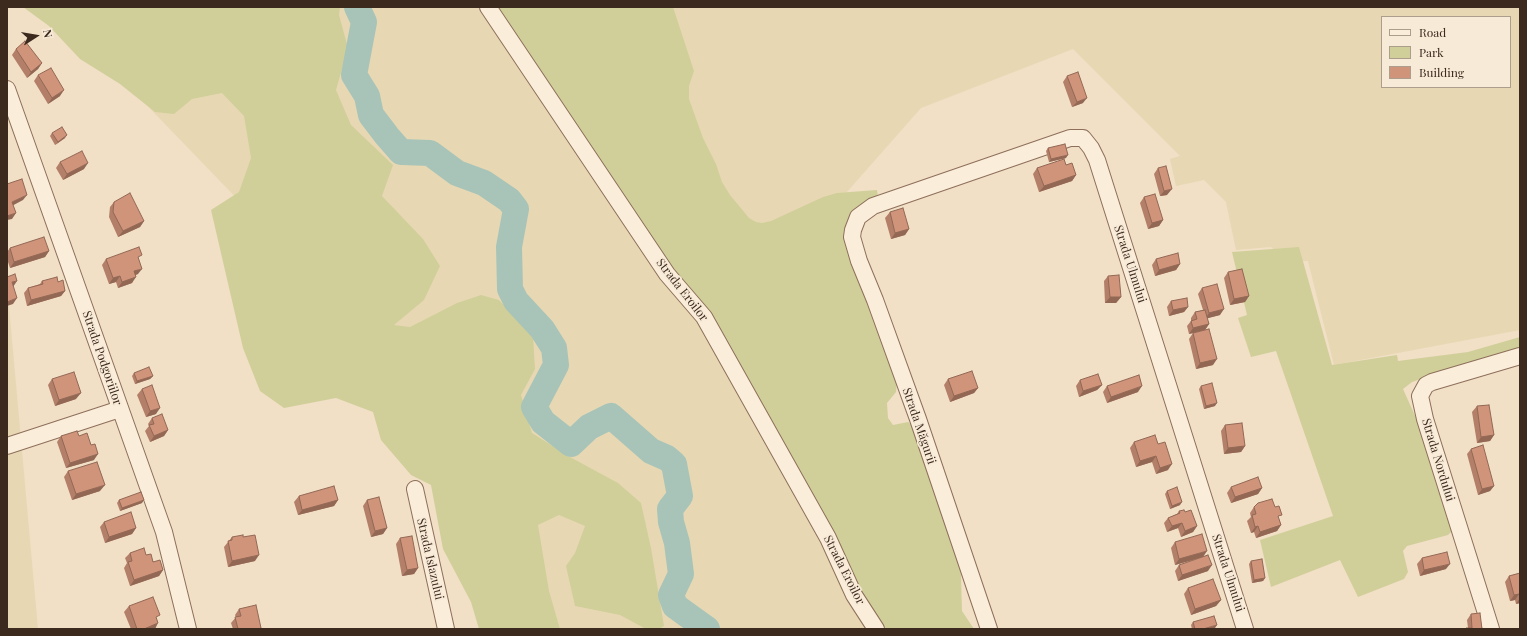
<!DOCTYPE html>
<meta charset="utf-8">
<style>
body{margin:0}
#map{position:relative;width:1527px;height:636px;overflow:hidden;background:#f1dfc6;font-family:"Playfair Display",serif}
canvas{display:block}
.frame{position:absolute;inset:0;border:8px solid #3d2a1f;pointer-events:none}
.legend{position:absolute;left:1381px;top:16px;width:130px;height:72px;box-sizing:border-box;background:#f7ead6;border:1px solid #ad9d8d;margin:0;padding:5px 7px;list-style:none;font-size:12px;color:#3d2a1f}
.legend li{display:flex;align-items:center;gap:8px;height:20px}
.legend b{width:20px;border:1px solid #ad9d8d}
.north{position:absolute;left:16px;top:16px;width:40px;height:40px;-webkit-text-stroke:3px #f7ead6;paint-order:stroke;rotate:78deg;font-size:11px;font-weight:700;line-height:16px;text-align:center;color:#3d2a1f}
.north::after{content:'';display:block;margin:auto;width:14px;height:18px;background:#3d2a1f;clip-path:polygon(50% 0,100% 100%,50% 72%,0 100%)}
</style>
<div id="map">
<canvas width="1527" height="636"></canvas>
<div class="frame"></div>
<ul class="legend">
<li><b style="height:5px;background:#faedda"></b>Road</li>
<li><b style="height:11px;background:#d0cf99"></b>Park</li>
<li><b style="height:11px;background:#d0947a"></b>Building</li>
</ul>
<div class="north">N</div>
</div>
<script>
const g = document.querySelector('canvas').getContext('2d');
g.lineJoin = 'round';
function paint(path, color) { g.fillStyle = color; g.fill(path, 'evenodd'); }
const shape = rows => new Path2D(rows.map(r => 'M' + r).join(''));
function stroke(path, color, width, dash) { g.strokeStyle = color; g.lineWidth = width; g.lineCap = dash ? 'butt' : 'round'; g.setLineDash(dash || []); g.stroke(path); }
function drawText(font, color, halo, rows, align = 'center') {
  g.font = font + ' "Playfair Display",serif'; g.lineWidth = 3.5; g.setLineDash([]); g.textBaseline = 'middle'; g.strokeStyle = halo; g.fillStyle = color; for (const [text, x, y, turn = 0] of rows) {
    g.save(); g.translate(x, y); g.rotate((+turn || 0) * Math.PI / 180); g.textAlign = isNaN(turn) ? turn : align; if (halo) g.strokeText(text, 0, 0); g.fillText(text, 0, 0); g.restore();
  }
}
paint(shape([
 [52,7,1520,7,1520,330,1334,365,1308,261,1285,261,1271,247,1236,250,1226,202,1204,180,1176,186,1170,159,1180,156,1073,49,921,108,794,252,936,629,546,629,496,467],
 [1382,17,1510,17,1510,87,1382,87],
 [7,284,38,629,7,629]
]), '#e7d8b3');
paint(shape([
 [23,7,340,7,339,15,348,48,336,90,351,125,393,165,382,196,423,239,440,266,424,300,394,325,410,327,457,303,481,295,499,300,533,336,535,369,521,395,532,433,570,457,618,483,641,503,651,548,664,626,659,629,646,629,620,615,575,606,566,566,575,553,585,526,559,515,538,525,549,591,560,629,479,629,471,602,443,549,431,485,411,475,381,440,373,412,336,398,284,408,260,391,243,348,211,210,239,192,251,158,244,116,222,93,192,99,174,114,155,112,120,84,80,59,49,26],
 [496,7,673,7,694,71,689,86,689,99,703,138,716,164,722,182,730,195,749,218,756,222,762,223,771,221,823,197,837,193,877,190,878,197,853,215,897,381,896,392,887,403,888,418,893,425,908,422,914,427,960,542,962,611,974,629,885,629,881,625,870,609,854,576,660,256,528,52],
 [1299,247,1332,365,1397,355,1398,361,1468,352,1520,337,1520,348,1435,374,1412,382,1403,389,1416,418,1452,531,1448,535,1407,546,1403,551,1408,572,1404,579,1358,597,1340,560,1271,587,1260,540,1333,516,1276,351,1251,357,1238,318,1247,315,1232,252]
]), '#d0cf99');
stroke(shape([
 [357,7,364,22,354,75,367,96,371,115,387,136,401,152,430,153,457,173,484,183,509,200,516,209,509,247,510,289,516,301,542,329,554,348,556,365,534,407,543,422,571,444,589,427,611,416,651,451,667,458,674,464,680,496,670,509,671,522,677,543,681,574,671,595,675,606,707,629]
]), '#a8c4b8', 26);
const minor = shape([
 [488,7,667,274,704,317,828,538,854,595,876,629],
 [7,89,164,532,188,629],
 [7,446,120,409],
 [415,489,446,629],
 [989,629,918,419,875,300,859,261,852,237,853,230,858,217,873,206,1070,138,1083,138,1091,148,1097,160,1245,629],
 [1491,629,1425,419,1420,396,1426,385,1432,382,1520,356]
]);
stroke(minor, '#8d6f5b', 18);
stroke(minor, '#faedda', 16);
paint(shape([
 [16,49,42,63,38,69,27,78,12,55],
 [38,75,60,96,48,104,34,81],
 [1067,76,1083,103,1072,107,1063,82],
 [52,133,65,138,55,145,50,136],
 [1048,148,1066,158,1049,162,1046,151],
 [60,162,84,169,63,180,56,168],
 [1066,165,1076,175,1072,181,1039,192,1033,174,1037,168],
 [1158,168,1167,195,1160,196,1154,174],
 [1144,197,1163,220,1159,226,1148,229,1140,203],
 [114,202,144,221,140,227,118,237,109,217,110,207],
 [890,212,909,229,905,235,891,239,885,218],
 [10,248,49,251,45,257,10,268,7,259,7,252],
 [106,259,139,260,138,274,135,275,132,283,118,288,116,282,109,284,102,265],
 [1156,259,1180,264,1176,270,1155,276,1152,265],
 [1228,272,1249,296,1245,302,1230,305,1224,278],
 [1108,276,1121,297,1116,303,1105,303,1104,281],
 [42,281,58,282,65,291,61,296,27,306,24,293,28,288,40,284],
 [1202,288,1220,315,1207,318,1209,324,1205,330,1189,334,1187,326,1191,321,1191,318,1195,312,1203,310,1198,294],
 [1171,301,1188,307,1184,312,1169,316,1167,307],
 [1193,333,1213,365,1196,369,1189,339],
 [134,373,153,376,150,379,135,384,132,376],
 [52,379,76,399,55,406,48,385],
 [948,379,978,388,974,393,950,402,944,385],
 [1080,380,1102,385,1097,390,1079,397,1076,386],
 [1107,386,1138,392,1107,403,1103,392],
 [1201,386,1215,406,1204,409,1199,389],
 [142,389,156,414,146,417,137,395],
 [1477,406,1494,435,1490,441,1477,443,1472,412],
 [152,418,168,430,164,436,150,442,145,431,149,426,148,424],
 [1225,425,1245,446,1241,452,1224,454,1221,431],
 [61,436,79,436,94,460,66,468,57,442],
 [1134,442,1158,444,1168,470,1156,474,1152,462,1136,467,1130,448],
 [1471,449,1494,486,1490,491,1478,495,1467,454],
 [68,471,100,491,72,500,64,477],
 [1231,487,1262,488,1258,494,1231,503,1227,493],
 [1167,491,1180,505,1170,509,1165,494],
 [299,496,338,500,334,506,298,515,294,502],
 [119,500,142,503,120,511,117,503],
 [367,500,387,528,383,534,371,537,363,506],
 [1254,507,1279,519,1281,525,1277,531,1256,538,1254,532,1251,533,1247,521,1251,517,1250,513],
 [1179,511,1185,512,1197,526,1193,532,1181,537,1178,528,1167,532,1164,523,1168,518,1177,514],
 [104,522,136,528,132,534,105,543,100,527],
 [232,537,243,537,255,561,228,567,224,547],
 [400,538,418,568,414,574,402,576,396,544],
 [1175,542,1203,557,1175,565,1171,548],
 [130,553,146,555,163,570,159,576,130,586,124,568,127,563,125,558],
 [1422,558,1446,569,1420,576,1417,564],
 [1251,561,1265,578,1263,581,1252,583,1249,564],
 [1179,565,1208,571,1178,581,1175,571],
 [1520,573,1520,603,1516,604,1515,600,1510,601,1505,582,1509,576],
 [1188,588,1221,600,1216,606,1191,615,1184,594],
 [129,606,157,619,155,629,131,629,124,612],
 [239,609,261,628,260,629,233,629,231,623,236,617,235,615],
 [1471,614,1482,629,1466,629,1468,628,1467,620],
 [1193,622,1215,628,1211,629,1192,629,1191,625]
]), '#b37f69');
paint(shape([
 [42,63,38,69,27,78,31,72],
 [64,90,60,96,48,104,52,98],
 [1087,98,1083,103,1072,107,1077,102],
 [67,135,65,138,55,145,58,142],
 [1068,155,1066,158,1049,162,1051,159],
 [88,163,84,169,63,180,67,174],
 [1076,175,1072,181,1039,192,1044,186],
 [1172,189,1167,195,1160,196,1164,191],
 [27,195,23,200,8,208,12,202],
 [16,213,12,219,7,220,7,216],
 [1163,220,1159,226,1148,229,1152,223],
 [144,221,140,227,118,237,123,231],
 [909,229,905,235,891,239,895,233],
 [49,251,45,257,10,268,14,262],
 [1180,264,1176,270,1155,276,1159,270],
 [142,269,138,274,130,277,134,271],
 [120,276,116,282,109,284,113,278],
 [136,277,132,283,118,288,122,282],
 [17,281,13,287,12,282],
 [65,291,61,296,27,306,31,300],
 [1249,296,1245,302,1230,305,1234,299],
 [1110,297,1121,297,1116,303,1105,303],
 [17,298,13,304,7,306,7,302],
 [1188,307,1184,312,1169,316,1173,310],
 [1224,309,1220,315,1205,319,1209,313],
 [1209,324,1205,330,1189,334,1193,328],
 [1217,359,1213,365,1196,369,1200,363],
 [153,376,150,379,135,384,137,381],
 [1102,385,1097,390,1079,397,1083,391],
 [1142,386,1138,392,1107,403,1111,397],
 [978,388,974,393,950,402,954,396],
 [81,393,76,399,55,406,59,400],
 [1217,403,1215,406,1204,409,1206,406],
 [160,408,156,414,146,417,150,411],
 [168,430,164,436,150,442,154,436],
 [1494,435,1490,441,1477,443,1481,437],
 [1245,446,1241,452,1224,454,1228,448],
 [98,454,94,460,66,468,70,463],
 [1156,456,1152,462,1136,467,1140,461],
 [1172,464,1168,470,1156,474,1160,468],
 [105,485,100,491,72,500,76,494],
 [1494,486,1490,491,1478,495,1482,489],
 [1262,488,1258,494,1231,503,1235,497],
 [144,500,142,503,120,511,122,508],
 [338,500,334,506,298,515,302,510],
 [1182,502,1180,505,1170,509,1172,506],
 [1182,523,1178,528,1167,532,1172,526],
 [1281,525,1277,531,1256,538,1260,532],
 [1197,526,1193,532,1181,537,1185,531],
 [1258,526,1254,532,1251,533,1255,527],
 [136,528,132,534,105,543,109,537],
 [387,528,383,534,371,537,375,531],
 [1207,551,1203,557,1175,565,1179,559],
 [259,555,255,561,228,567,232,561],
 [1450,564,1446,569,1420,576,1424,570],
 [1212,565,1208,571,1178,581,1182,575],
 [418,568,414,574,402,576,407,570],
 [163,570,159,576,130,586,134,580],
 [1265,578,1263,581,1252,583,1254,580],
 [1519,594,1515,600,1510,601,1514,595],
 [1520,598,1520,603,1516,604],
 [1221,600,1216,606,1191,615,1195,609],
 [158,623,155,629,144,629],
 [1217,625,1215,628,1211,629,1203,629]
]), '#926855');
const building = shape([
 [25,41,42,63,31,72,16,49,25,41],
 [51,68,64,90,52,98,38,75,51,68],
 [1078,72,1087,98,1077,102,1067,76,1078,72],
 [62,127,67,135,58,142,52,133,62,127],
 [1065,144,1068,155,1051,159,1048,148,1065,144],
 [82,151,88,163,67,174,60,162,82,151],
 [1064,159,1066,165,1072,163,1076,175,1044,186,1037,168,1064,159],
 [1166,166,1172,189,1164,191,1158,168,1166,166],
 [22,179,27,195,12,202,16,213,7,216,7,184,22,179],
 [130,193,144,221,123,231,113,212,114,202,130,193],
 [1155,194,1163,220,1152,223,1144,197,1155,194],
 [903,208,909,229,895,233,890,212,903,208],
 [44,237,49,251,14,262,10,248,44,237],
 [139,247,142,255,138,257,142,269,134,271,136,277,122,282,120,276,113,278,106,259,139,247],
 [1178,253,1180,264,1159,270,1156,259,1178,253],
 [1242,269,1249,296,1234,299,1228,272,1242,269],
 [15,274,17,281,12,282,17,298,7,302,7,277,15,274],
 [1119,275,1121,297,1110,297,1108,276,1119,275],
 [57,277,58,282,63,280,65,291,31,300,28,288,43,284,42,281,57,277],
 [1217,284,1224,309,1209,313,1202,288,1217,284],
 [1187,298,1188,307,1173,310,1171,301,1187,298],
 [1205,310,1209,324,1193,328,1191,321,1197,319,1195,312,1205,310],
 [1209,329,1217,359,1200,363,1193,333,1209,329],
 [149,367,153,376,137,381,134,373,149,367],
 [972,371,978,388,954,396,948,379,972,371],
 [74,372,81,393,59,400,52,379,74,372],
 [1098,374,1102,385,1083,391,1080,380,1098,374],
 [1139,375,1142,386,1111,397,1107,386,1139,375],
 [1212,383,1217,403,1206,406,1201,386,1212,383],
 [152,385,160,408,150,411,142,389,152,385],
 [1489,405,1494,435,1481,437,1477,406,1489,405],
 [162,414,168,430,154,436,149,425,154,424,152,418,162,414],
 [1242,423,1245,446,1228,448,1225,425,1242,423],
 [77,431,79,436,87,433,91,445,95,444,98,454,70,463,61,436,77,431],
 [1155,435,1158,444,1165,442,1172,464,1160,468,1156,456,1140,461,1134,442,1155,435],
 [1483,445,1494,486,1482,489,1471,449,1483,445],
 [97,462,105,485,76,494,68,471,97,462],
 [1258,477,1262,488,1235,497,1231,487,1258,477],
 [334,486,338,500,302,510,299,496,334,486],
 [1177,487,1182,502,1172,506,1167,491,1177,487],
 [141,492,144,500,122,508,119,500,141,492],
 [379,497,387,528,375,531,367,500,379,497],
 [1272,499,1275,507,1279,506,1282,515,1278,516,1281,525,1260,532,1258,526,1255,527,1252,515,1256,514,1254,507,1258,503,1272,499],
 [1184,510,1185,512,1191,510,1197,526,1185,531,1182,523,1172,526,1168,518,1180,513,1179,511,1184,510],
 [131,512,136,528,109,537,104,522,131,512],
 [1202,534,1207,551,1179,559,1175,542,1202,534],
 [243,535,243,537,255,535,259,555,232,561,228,541,232,540,232,537,243,535],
 [412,536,418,568,407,570,400,538,412,536],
 [144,548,146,555,151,554,153,562,160,560,163,570,134,580,128,562,132,561,130,553,144,548],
 [1447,552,1450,564,1424,570,1422,558,1447,552],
 [1208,555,1212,565,1182,575,1179,565,1208,555],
 [1262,559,1265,578,1254,580,1251,561,1262,559],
 [1520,573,1520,598,1519,594,1514,595,1509,576,1520,573],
 [1213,579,1221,600,1195,609,1188,588,1213,579],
 [153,597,160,615,156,617,158,623,144,629,137,629,129,606,153,597],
 [256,605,261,628,258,629,238,629,235,617,241,616,239,609,256,605],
 [1480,613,1482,629,1466,629,1466,628,1472,628,1471,614,1480,613],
 [1214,616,1217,625,1203,629,1195,629,1193,622,1214,616]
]);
paint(building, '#d0947a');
stroke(building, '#926855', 1);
drawText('12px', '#3d2a1f', '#f7ead6', [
 ["Strada Ulmului",1130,264,72],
 ["Strada Eroilor",682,290,52],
 ["Strada Podgoriilor",102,358,71],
 ["Strada Măgurii",919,426,71],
 ["Strada Nordului",1438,460,73],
 ["Strada Islazului",430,559,77],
 ["Strada Eroilor",844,570,63],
 ["Strada Ulmului",1228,573,72]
]);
</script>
